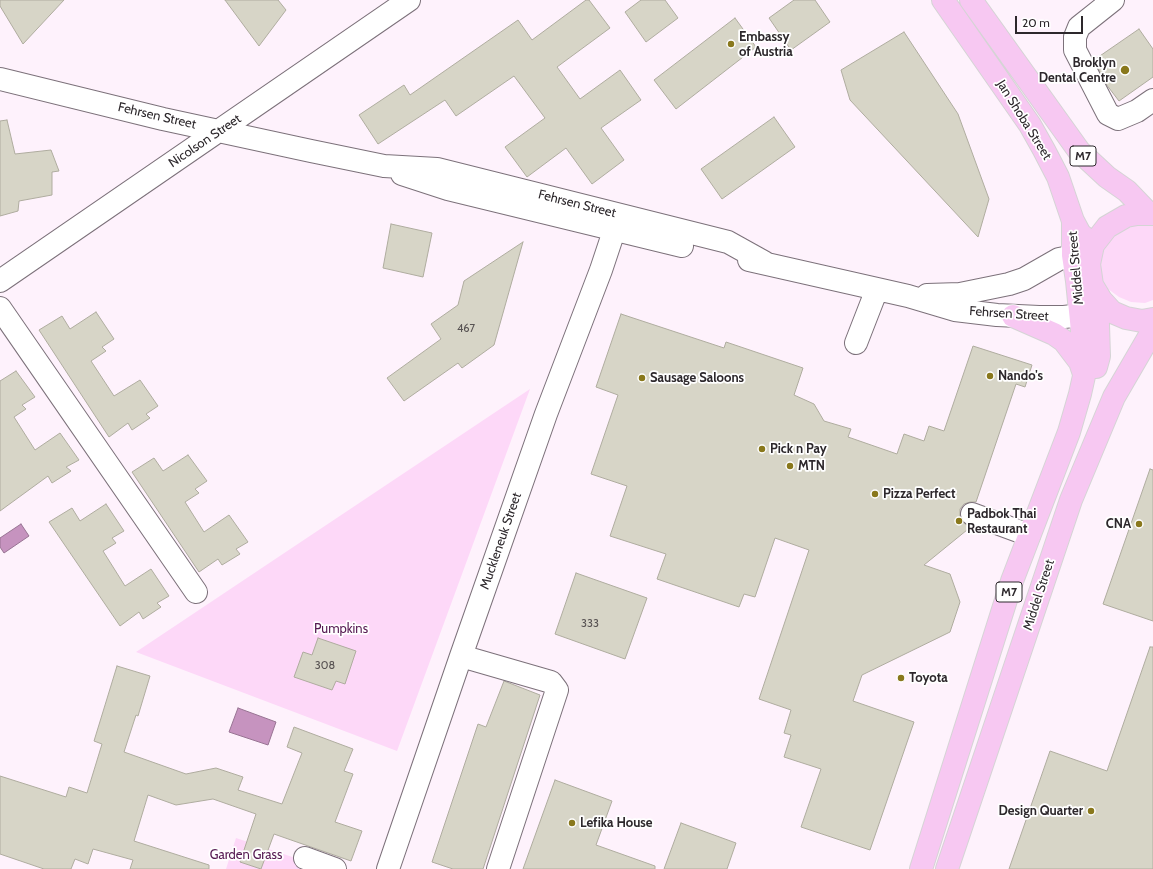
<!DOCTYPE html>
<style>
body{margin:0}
#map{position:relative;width:1153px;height:869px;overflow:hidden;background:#fef2fc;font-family:Cabin,sans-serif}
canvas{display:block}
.scale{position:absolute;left:1015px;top:16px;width:68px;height:18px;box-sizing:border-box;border:2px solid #2d282c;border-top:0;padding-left:5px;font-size:12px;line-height:14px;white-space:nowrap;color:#2d282c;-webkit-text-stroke:3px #fff;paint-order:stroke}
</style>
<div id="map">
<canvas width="1153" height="869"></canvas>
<div class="scale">20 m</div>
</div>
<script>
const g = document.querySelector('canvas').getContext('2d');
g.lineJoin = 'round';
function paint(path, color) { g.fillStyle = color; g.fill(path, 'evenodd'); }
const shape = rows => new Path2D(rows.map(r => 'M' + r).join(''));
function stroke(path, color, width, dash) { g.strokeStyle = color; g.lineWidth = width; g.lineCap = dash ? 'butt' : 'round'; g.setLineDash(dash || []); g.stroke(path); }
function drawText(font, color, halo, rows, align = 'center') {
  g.font = font + ' Cabin,sans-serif'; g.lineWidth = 3.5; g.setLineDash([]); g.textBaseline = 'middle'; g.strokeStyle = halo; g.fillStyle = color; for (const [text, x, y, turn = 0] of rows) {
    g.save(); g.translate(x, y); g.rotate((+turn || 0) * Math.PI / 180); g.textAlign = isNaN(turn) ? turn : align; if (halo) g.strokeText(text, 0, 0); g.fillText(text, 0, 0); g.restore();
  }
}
paint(shape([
 [1153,222,1153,300,1145,303,1131,302,1119,297,1108,289,1101,277,1098,264,1099,250,1115,227],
 [530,389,397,751,136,652],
 [236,838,328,869,226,869]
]), '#fdd8f8');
const water = shape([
 [21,524,29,536,4,553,0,547,0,538,21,524],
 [238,708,276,722,268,745,229,732,238,708]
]);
paint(water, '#c693bf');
stroke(water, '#987393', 1);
const building = shape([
 [0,0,64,0,23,44,0,6,0,0],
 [225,0,278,0,286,10,259,46,225,0],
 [586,0,589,0,610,28,557,67,580,99,620,70,641,100,601,128,624,160,592,184,566,148,527,177,505,147,545,118,514,76,456,116,445,100,378,144,359,115,404,85,410,95,518,20,532,40,586,0],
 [641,0,665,0,678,18,646,42,625,12,641,0],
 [794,0,815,0,830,22,791,50,769,18,794,0],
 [735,18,756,47,676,109,654,80,735,18],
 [1139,29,1153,49,1153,77,1119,101,1106,84,1094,60,1139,29],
 [904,32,958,114,989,199,978,237,850,100,841,70,904,32],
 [774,117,795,147,722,199,701,169,774,117],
 [7,120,15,154,51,150,59,171,52,172,52,195,19,201,18,211,0,216,0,121,7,120],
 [391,224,432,233,423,277,383,268,391,224],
 [523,242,494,345,462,368,458,363,404,401,387,378,441,339,431,324,458,305,464,281,523,242],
 [96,312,114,339,102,347,106,351,91,361,114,396,140,380,158,406,146,414,150,418,132,430,128,423,109,437,39,330,62,316,70,329,96,312],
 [621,314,724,348,726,342,803,368,794,395,814,404,824,421,851,429,848,437,897,454,904,434,924,441,929,426,944,431,973,346,1032,365,1025,387,1016,384,976,502,970,502,964,504,960,509,960,516,963,522,968,526,967,530,924,565,950,574,960,602,950,632,862,675,853,701,914,722,870,850,801,827,821,769,784,757,791,735,784,733,791,710,759,699,809,550,775,538,755,597,744,594,739,607,657,579,666,554,610,536,627,486,591,474,618,395,596,387,621,314],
 [16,371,35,397,22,405,26,409,14,417,35,450,60,433,79,460,66,467,71,471,52,483,48,476,0,511,0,381,16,371],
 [188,455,207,481,195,489,199,493,185,502,204,532,229,515,248,542,236,549,240,554,222,565,218,559,199,572,132,472,154,458,163,471,188,455],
 [1150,469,1153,470,1153,621,1103,604,1150,469],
 [106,504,124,531,112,538,116,543,103,551,125,586,151,569,169,596,157,603,161,607,143,619,139,612,120,626,49,522,72,508,80,521,106,504],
 [576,573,647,598,625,659,555,634,576,573],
 [318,638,356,651,345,684,336,681,332,690,294,677,303,652,312,655,318,638],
 [1150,647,1153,647,1153,869,1009,869,1050,751,1107,771,1150,647],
 [117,666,150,676,138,716,136,715,124,752,186,774,216,768,243,777,238,790,282,804,302,753,287,747,294,727,353,749,344,771,353,774,335,822,362,831,351,861,274,834,261,869,240,862,256,814,213,799,176,805,148,795,134,841,209,865,209,869,130,869,133,860,93,849,88,864,75,859,71,869,44,869,0,854,0,776,66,797,69,787,87,793,102,744,94,741,117,666],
 [504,681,540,695,483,869,453,869,432,862,478,724,486,727,504,681],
 [555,780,612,801,596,845,655,866,655,869,523,869,555,780],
 [681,823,736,843,727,869,664,869,681,823]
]);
paint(building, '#d7d5c7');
stroke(building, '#afac9f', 1);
const minor = shape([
 [1113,0,1079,27,1075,37,1075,50,1108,114,1118,119,1137,111,1153,100],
 [0,79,163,119,311,151,384,166,437,169,728,242,764,262],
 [402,174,448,189,682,246],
 [749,260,908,296,955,310,997,315,1039,317,1064,317,1098,313],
 [0,281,409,0],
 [927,295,960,294,1009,284,1024,279,1059,259,1090,253],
 [0,308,196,592],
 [856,343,877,289],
 [972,514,1029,535],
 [461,656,551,682,557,690,498,869],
 [305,858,335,869],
 [388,869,461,656,546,414,601,270,619,216]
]);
const major = shape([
 [943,0,1030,125,1044,150,1058,177,1073,221,1080,234,1093,245],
 [971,0,1079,151,1107,177,1127,191,1148,213],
 [1153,214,1137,214,1126,216,1107,227,1093,245,1089,264,1092,285,1101,300,1112,312,1126,318,1142,321,1153,319],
 [1013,316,1054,334,1064,341,1080,362,1083,371],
 [1096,367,1099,356,1097,294],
 [921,869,1012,581,1069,432,1080,394,1084,376,1083,341,1077,281,1073,255,1073,221],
 [947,869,1071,500,1114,397,1153,330]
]);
stroke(minor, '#7c717a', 24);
stroke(major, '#d5d4d5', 24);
stroke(minor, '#fff', 22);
stroke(major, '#f7c8f2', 22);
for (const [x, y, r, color] of [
 [731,44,4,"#89781c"],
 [1125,70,5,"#89781c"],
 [990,376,4,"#89781c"],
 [642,378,4,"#89781c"],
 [762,449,4,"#89781c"],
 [790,466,4,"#89781c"],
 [875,494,4,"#89781c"],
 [959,521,4,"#89781c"],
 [1139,524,4,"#89781c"],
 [901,678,4,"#89781c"],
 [1091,811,4,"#89781c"],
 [572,823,4,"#89781c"]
]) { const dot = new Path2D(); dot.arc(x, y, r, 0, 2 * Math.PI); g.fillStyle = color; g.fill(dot); stroke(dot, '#fff', 1.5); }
drawText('11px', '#585353', null, [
 ["467",466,329],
 ["333",590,624],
 ["308",325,666]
]);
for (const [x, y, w] of [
 [1083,156,26],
 [1009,592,26]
]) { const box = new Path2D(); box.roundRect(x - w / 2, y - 10, w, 20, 3); g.fillStyle = '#fff'; g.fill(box); stroke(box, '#2d282c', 1); }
drawText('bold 12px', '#2d282c', null, [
 ["M7",1083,156],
 ["M7",1009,592]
]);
drawText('bold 13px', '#2d282c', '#fff', [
 ["Embassy",739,37],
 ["of Austria",739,52],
 ["Broklyn",1116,63,"right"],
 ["Dental Centre",1116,78,"right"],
 ["Nando's",998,376],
 ["Sausage Saloons",650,378],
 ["Pick n Pay",770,449],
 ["MTN",798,466],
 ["Pizza Perfect",883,494],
 ["Padbok Thai",967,514],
 ["Restaurant",967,529],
 ["CNA",1131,524,"right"],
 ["Toyota",909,678],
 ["Design Quarter",1083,811,"right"],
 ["Lefika House",580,823]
], 'left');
drawText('13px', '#2d282c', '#fff', [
 ["Fehrsen Street",157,116,13],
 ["Jan Shoba Street",1024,120,58],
 ["Nicolson Street",205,141,-34],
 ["Fehrsen Street",577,204,14],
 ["Middel Street",1076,268,-95],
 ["Fehrsen Street",1009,314,4],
 ["Muckleneuk Street",501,541,-71],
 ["Middel Street",1039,595,-72]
]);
drawText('13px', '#561a52', '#fff', [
 ["Pumpkins",341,629],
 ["Garden Grass",246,855]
]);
</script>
